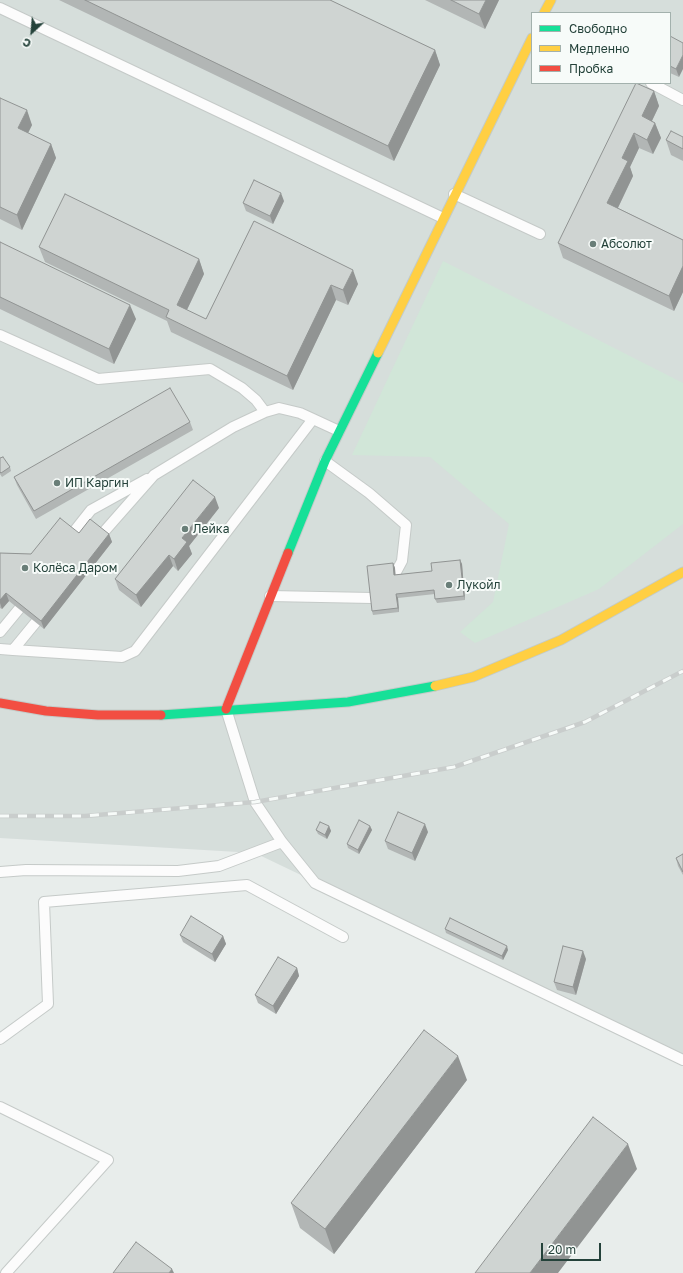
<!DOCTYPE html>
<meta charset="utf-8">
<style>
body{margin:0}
#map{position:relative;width:683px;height:1273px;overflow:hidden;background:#e8edeb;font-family:"Golos Text",sans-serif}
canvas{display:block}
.legend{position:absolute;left:531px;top:12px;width:140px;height:72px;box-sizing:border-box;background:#f7fbf9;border:1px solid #a3b1ad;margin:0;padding:5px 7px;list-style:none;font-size:12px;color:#24423a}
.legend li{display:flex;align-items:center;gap:8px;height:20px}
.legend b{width:20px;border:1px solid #a3b1ad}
.north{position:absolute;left:12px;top:12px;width:40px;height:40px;-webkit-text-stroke:3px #f7fbf9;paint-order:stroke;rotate:206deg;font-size:11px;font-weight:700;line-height:16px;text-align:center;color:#24423a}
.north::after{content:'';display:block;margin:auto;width:14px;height:18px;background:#24423a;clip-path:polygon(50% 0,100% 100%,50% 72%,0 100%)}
.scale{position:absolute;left:541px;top:1243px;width:60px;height:18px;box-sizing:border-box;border:2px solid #24423a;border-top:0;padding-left:5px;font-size:12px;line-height:14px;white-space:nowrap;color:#24423a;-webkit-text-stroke:3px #f7fbf9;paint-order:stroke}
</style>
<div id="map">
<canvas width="683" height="1273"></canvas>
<ul class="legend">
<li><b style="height:5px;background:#16e098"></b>Свободно</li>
<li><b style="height:5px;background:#ffcf43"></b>Медленно</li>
<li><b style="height:5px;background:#f24e42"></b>Пробка</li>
</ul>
<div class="north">С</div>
<div class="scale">20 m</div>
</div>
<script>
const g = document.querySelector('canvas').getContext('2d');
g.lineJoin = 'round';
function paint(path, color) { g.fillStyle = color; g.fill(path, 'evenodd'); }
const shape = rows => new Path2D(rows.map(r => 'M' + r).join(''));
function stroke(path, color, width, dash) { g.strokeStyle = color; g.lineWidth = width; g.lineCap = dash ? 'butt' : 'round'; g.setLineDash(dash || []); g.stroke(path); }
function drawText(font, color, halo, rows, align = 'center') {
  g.font = font + ' "Golos Text",sans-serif'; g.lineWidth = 4; g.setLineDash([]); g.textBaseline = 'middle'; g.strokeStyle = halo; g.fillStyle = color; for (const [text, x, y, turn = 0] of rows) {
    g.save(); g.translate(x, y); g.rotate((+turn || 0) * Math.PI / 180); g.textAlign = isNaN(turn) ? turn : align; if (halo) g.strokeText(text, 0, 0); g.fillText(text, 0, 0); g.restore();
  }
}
paint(shape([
 [0,0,683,0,683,1058,255,853,0,838],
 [532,13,670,13,670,83,532,83]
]), '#d6dedb');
paint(shape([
 [443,261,683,383,683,524,599,589,475,643,460,632,493,602,509,524,430,457,352,455]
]), '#d1e6d8');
const lane = shape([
 [0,8,443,218],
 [651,83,683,100],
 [454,194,540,234],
 [0,335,98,379,210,369,242,388,256,400,265,412],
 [325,461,369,493,406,525,402,561,395,574],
 [72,534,91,510,147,479],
 [102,534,154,475,233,427,265,412,279,408,300,413,339,431],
 [270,596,372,598],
 [0,632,19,609],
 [0,649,13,650,36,622],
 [13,650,122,657,135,651,313,419],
 [226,709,255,802,282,842,315,883,683,1060],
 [0,872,26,870,178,871,219,866,282,842],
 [0,1039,48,1004,44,902,247,885,343,937],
 [0,1107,108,1160,6,1273]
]);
const fast = shape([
 [288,553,325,461,378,353],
 [161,715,348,702,435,686]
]);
const slow = shape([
 [544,13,551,0],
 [378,353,532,38],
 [435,686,473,677,561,640,683,572]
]);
const jam = shape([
 [0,703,46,711,98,715,161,715],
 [226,709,288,553]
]);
stroke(lane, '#c5cac8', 12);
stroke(fast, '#c3cbc8', 11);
stroke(slow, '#c3cbc8', 11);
stroke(jam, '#c3cbc8', 11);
stroke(lane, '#fcfcfc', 10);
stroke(fast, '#16e098', 9);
stroke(slow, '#ffcf43', 9);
stroke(jam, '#f24e42', 9);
const rail = shape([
 [0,816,85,816,255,802,454,767,585,722,683,671]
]);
stroke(rail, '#c9cdcc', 4.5);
stroke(rail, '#f7fbf9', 3, [9]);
paint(shape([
 [59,0,330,0,435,50,440,65,394,161],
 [425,0,499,0,485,29],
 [670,36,679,77,670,73],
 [654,91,659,106,652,121,655,123,661,138,653,154,639,148,630,167,633,176,618,208,683,240,683,292,674,311,563,258,558,243],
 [0,98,32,125,28,133,51,144,56,158,22,230,0,219],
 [683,137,683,161,671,155,666,140],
 [284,201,273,224,246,211,243,203],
 [254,221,358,284,348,305,336,300,293,390,171,332,167,321,45,262,39,247,199,259,204,274,187,310,206,319],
 [0,242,136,319,114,364,0,309],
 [190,422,193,430,36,519,17,485,14,477],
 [0,458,10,467,11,471,2,477,0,474],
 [219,508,189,546,192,554,178,571,173,566,141,607,119,590,115,579],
 [79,533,109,534,112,542,44,629,9,601,2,609,0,608,0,553,31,554],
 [460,560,462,564,465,600,437,603,435,599,435,594,398,598,399,612,373,615,372,611,393,563,395,568,395,575,432,571],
 [329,826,331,831,327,839,318,834,316,830],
 [370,826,372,830,359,854,348,848,347,844],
 [428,832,415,861,388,849,385,841],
 [683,854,683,875,678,866,676,858],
 [445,929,508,950,503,960,446,933],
 [180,935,223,936,226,944,215,962,183,942],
 [586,959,576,995,557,990,554,982],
 [297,968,299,976,276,1014,258,1003,255,995],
 [467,1080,334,1254,300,1228,291,1203]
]), '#b2b6b5');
paint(shape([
 [486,0,499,0,485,29,479,14],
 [435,50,440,65,394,161,388,146],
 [683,55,683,69,679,77,676,69],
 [654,91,659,106,647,131,642,116],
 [27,110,32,125,23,143,18,128],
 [655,123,661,138,653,154,647,140],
 [634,133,639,148,630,167,633,176,613,218,607,203,622,158],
 [51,144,56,158,22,230,17,215],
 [281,193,284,201,273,224,270,216],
 [199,259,204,274,182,320,177,305],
 [683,266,683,292,674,311,669,296],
 [353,270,358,284,348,305,343,290],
 [331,285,336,300,293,390,287,376],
 [130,305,136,319,114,364,109,349],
 [215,497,219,508,189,546,192,554,178,571,174,559,182,538],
 [109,534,112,542,44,629,41,621],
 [169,555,173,566,141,607,136,595],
 [460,560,462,564,465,600,464,596],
 [393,563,395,568,396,579,394,575],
 [6,593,9,601,2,609,0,603,0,600],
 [396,594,398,598,399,612,398,608],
 [425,824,428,832,415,861,412,853],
 [329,826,331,831,327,839,325,835],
 [370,826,372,830,359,854,358,850],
 [223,936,226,944,215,962,212,954],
 [507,946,508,950,503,960,502,956],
 [583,951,586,959,576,995,573,987],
 [297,968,299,976,276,1014,273,1006],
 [458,1056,467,1080,334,1254,325,1229],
 [628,1144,637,1169,558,1273,530,1273],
 [172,1269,174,1273,169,1273]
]), '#919493');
const building = shape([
 [85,0,330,0,435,50,388,146,85,0],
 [451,0,486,0,479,14,451,0],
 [670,36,683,43,683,55,676,69,670,66,670,36],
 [636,83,654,91,642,116,655,123,647,140,634,133,622,158,628,161,607,203,683,240,683,266,669,296,558,243,636,83],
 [0,98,27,110,18,128,51,144,17,215,0,207,0,98],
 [671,131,683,137,683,149,666,140,671,131],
 [254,180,281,193,270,216,243,203,254,180],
 [65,194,199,259,177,305,206,319,254,221,353,270,343,290,331,285,287,376,166,317,169,310,39,247,65,194],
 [0,242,130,305,109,349,0,297,0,242],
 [170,388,190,422,34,511,14,477,170,388],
 [3,457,10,467,1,473,0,472,0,458,3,457],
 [193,480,215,497,182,538,187,542,174,559,169,555,136,595,115,579,193,480],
 [60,518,79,533,90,519,109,534,41,621,6,593,0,600,0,553,31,554,60,518],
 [460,560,464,596,435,599,434,590,396,594,398,608,372,611,367,566,393,563,394,575,432,571,431,563,460,560],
 [398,812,425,824,412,853,385,841,398,812],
 [359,820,370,826,358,850,347,844,359,820],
 [320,822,329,826,325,835,316,830,320,822],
 [683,854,683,872,676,858,683,854],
 [191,916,223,936,212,954,180,935,191,916],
 [450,918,507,946,502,956,445,929,450,918],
 [563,946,583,951,573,987,554,982,563,946],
 [278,957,297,968,273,1006,255,995,278,957],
 [424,1030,458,1056,325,1229,291,1203,424,1030],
 [593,1117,628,1144,530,1273,475,1273,593,1117],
 [136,1242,172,1269,169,1273,113,1273,136,1242]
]);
paint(building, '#cfd4d2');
stroke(building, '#919493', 1);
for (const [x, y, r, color] of [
 [593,244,4,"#697e78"],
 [57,483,4,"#697e78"],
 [185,529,4,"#697e78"],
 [25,568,4,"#697e78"],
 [449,585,4,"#697e78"]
]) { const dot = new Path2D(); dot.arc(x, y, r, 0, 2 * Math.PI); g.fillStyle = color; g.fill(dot); stroke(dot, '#f7fbf9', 1.5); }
drawText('12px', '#24423a', '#f7fbf9', [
 ["Абсолют",601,244],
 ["ИП Каргин",65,483],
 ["Лейка",193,529],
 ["Колёса Даром",33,568],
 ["Лукойл",457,585]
], 'left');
</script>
